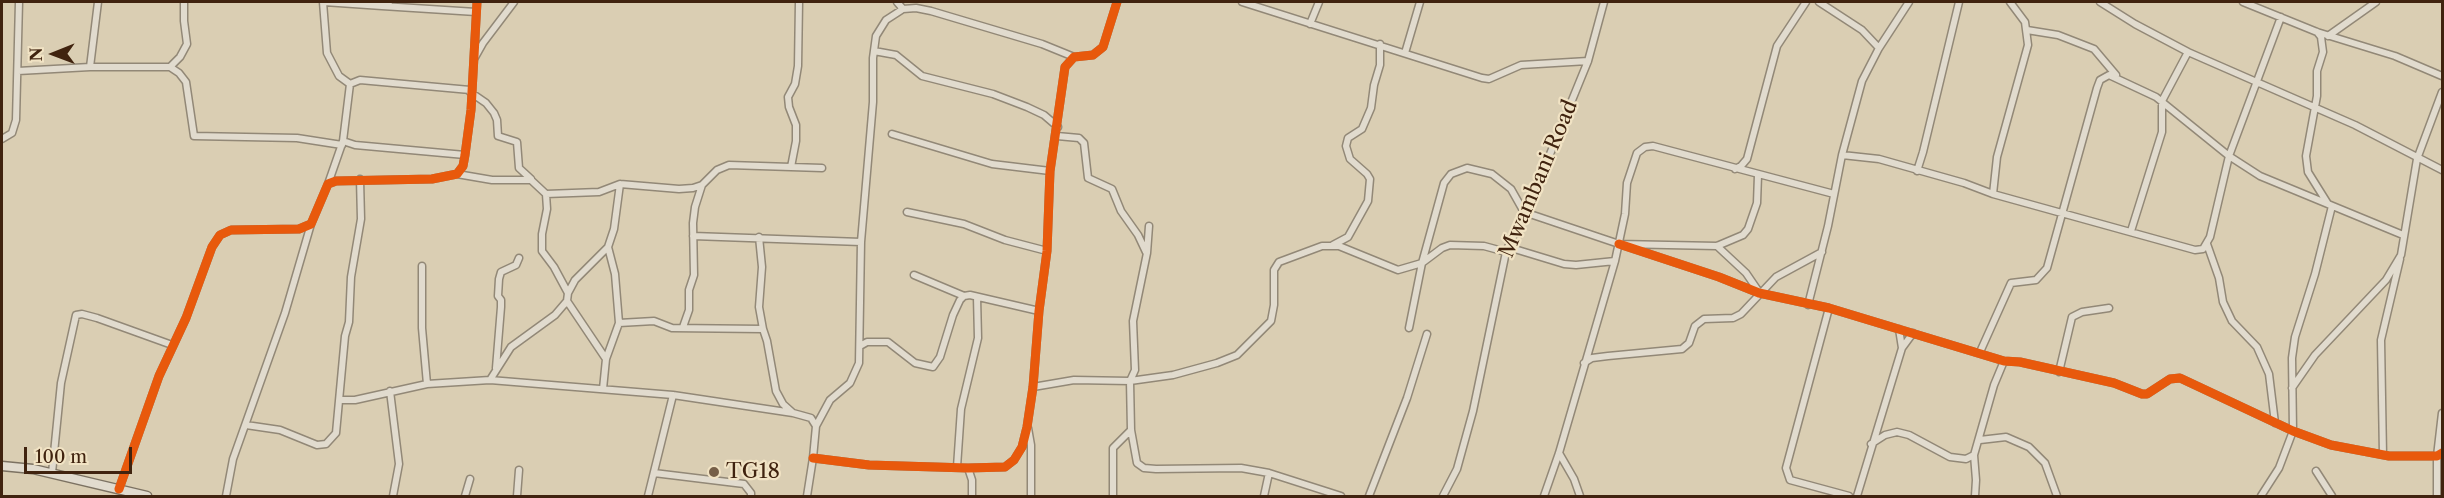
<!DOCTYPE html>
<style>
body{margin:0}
#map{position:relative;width:2444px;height:498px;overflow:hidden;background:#daceb3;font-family:"Libre Caslon Text",serif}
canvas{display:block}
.frame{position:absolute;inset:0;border:3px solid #40230f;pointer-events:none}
.north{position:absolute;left:24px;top:24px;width:60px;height:60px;-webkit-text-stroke:4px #f1e3c4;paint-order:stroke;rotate:269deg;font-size:16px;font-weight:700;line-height:24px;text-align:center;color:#40230f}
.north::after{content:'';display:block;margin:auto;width:21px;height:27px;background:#40230f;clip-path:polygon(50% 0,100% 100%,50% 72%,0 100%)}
.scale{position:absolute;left:24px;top:447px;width:108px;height:27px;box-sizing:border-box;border:3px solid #40230f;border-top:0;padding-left:8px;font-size:18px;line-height:21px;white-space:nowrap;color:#40230f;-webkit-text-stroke:4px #f1e3c4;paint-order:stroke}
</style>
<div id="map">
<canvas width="2444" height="498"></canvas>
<div class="frame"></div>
<div class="north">N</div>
<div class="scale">100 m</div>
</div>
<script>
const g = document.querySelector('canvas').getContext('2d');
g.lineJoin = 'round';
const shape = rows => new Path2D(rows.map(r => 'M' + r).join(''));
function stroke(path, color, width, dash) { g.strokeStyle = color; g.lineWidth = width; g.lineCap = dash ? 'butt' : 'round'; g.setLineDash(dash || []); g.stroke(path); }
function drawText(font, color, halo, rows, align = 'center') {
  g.font = font + ' "Libre Caslon Text",serif'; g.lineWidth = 4.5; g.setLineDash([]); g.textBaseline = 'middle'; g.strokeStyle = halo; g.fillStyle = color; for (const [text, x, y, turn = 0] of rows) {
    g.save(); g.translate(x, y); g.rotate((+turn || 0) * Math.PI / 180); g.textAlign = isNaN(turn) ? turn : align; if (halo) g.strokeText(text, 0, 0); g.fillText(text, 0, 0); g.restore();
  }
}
const minor = shape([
 [323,2,327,53,339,76,350,84],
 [324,2,382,6,389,2],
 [897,2,903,9],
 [1242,2,1482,78,1489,79,1521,65,1588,61],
 [2100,2,2135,24,2188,52,2355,125,2442,170],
 [2243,2,2317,32,2395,56,2442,76],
 [382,6,476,12],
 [1310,24,1319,2],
 [2027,30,2058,35,2094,49,2116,75],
 [2317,32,2321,37,2323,52,2317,71,2317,96,2306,156,2308,172,2328,204],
 [2328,36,2376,2],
 [1879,48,1909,2],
 [874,51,896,55,922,76,993,94,1027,107,1044,115,1058,127],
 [1405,53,1420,2],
 [474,59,483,43,514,2],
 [90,67,98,2],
 [170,67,180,57,187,44,184,21,184,2],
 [18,71,90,67,170,67,179,73,186,82,194,136,297,138,342,145],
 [470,92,486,103,494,113,497,120,498,136,517,142,519,168,531,179],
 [892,134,992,164,1050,171],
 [1057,136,1079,138,1084,143,1088,178,1112,189,1121,211,1138,235,1146,252],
 [2,139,12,133,16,120,19,2],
 [343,141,355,145,465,155],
 [1842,155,1879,159,1964,183,1993,194,2195,250,2203,249,2210,237,2229,156,2281,17],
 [791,167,796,141,796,125,789,107,788,97,795,84,798,66,799,2],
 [1735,169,1741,166,1747,159,1777,46,1806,2],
 [1917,171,1923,152,1959,2],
 [457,174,492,180,531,180,546,194,547,209,542,234,542,251,554,267,568,293],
 [328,184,343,141,350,84,360,80,470,90],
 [546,194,599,192,620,184,679,189,693,188,702,185,717,170,729,165,822,168],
 [1993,194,1997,157,2028,45,2025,22,2010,2],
 [907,212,964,224,1005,240,1047,251],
 [1149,226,1147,253,1133,321,1135,370,1130,381,1131,430,1137,463,1144,468,1156,469,1241,468,1269,473,1264,496],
 [2131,231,2162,132,2162,101,2188,52],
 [693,236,861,242],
 [759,237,762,267,759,307,763,329],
 [1619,244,1719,277,1759,293,1829,308,2004,361,2020,362,2114,383,2142,394,2147,394,2170,379,2180,378,2293,431,2331,445,2389,456,2437,456,2442,453],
 [2207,244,2219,278,2223,302,2232,321,2257,347,2269,374,2275,423],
 [1333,245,1348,237,1368,201,1370,179,1367,174,1350,159,1346,146,1348,138,1362,129,1371,108,1374,85,1380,65,1380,44],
 [1717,246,1746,273,1759,292],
 [1508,247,1564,264,1576,265,1615,261],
 [422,266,422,328,427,384],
 [914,275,964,296],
 [567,301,606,359],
 [1808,305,1828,226,1842,155,1862,81,1879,48,1862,30,1819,2],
 [1829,308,1786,468,1790,480,1849,496],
 [619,323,654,321,672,328,763,329,767,341,776,391,783,404,793,413],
 [683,327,689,310,689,290,694,275,693,223,695,207,702,185],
 [1409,328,1422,263,1444,183,1451,174,1467,168,1492,174,1511,189,1524,212,1619,244,1717,246,1743,235,1748,229,1757,203,1758,175],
 [1899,329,1902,348],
 [860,346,867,342,888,342,915,363,933,367,940,357,953,315,960,300,964,296,970,295,1039,311],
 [1980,352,2011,283,2036,280,2047,268,2097,88,2100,80,2109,75,2156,97,2229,156,2260,176,2403,235],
 [1584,363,1592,358,1608,356,1682,349,1689,343,1695,326,1704,319,1733,318,1741,314,1776,277,1822,252],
 [496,368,501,307,501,300,498,296,499,279,501,272,516,265,519,258],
 [2059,372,2072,317,2082,312,2109,308],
 [490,380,511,347,555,315,567,301,568,293,575,280,608,247,614,229,620,184],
 [1033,387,1074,380,1130,381,1173,375,1217,363,1237,355,1271,321,1274,305,1274,270,1279,262,1322,246,1339,246,1398,270,1422,263,1442,248,1450,245,1484,246,1506,252],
 [2292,388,2315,355,2386,280,2401,255,2417,159,2442,92],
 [603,389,606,359,619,323,615,274,608,247],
 [390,391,399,464,393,496],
 [340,400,355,400,427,384,490,380,673,395,793,413,811,418,816,426,813,458,807,496],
 [246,425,280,430,317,445,326,444,336,433,345,336,349,322,351,277,361,219,360,179],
 [816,426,830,400,850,383,859,363,861,242,873,102,873,58,876,36,886,20,903,9,916,8,931,11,1042,44,1074,57],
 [1028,428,1031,445,1031,496],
 [1980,440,2006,437,2029,447,2045,463,2057,496],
 [1871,444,1885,435,1897,432,1909,435,1950,457,1966,459,1974,455,1994,385,2004,361],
 [1559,453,1574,479,1580,496],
 [1974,455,1976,480,1975,496],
 [2383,455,2381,340,2400,259],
 [813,458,869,465,968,468,1005,467,1014,460,1022,447,1027,427,1033,387,1039,311,1047,251,1050,171,1065,67,1074,57,1093,55,1103,47,1117,2],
 [957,467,961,409,978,338,977,297],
 [968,468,972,480,972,496],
 [2316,471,2332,496],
 [52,473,61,383,76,315,82,314,97,318,172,345],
 [654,473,744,484,751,493,751,496],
 [1269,473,1341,496],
 [119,489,159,376,186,318,212,247,220,235,231,230,299,229,311,224,328,184,336,181,432,179,457,174,463,166,465,155,471,110,477,2],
 [226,496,233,459,285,313,311,224],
 [465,496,470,479],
 [517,496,519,470],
 [648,496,673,395],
 [1113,496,1113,448,1131,430],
 [1369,496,1407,398,1427,334],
 [1443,496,1457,469,1473,411,1506,252,1548,159,1588,61,1604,2],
 [1544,496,1559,453,1615,261,1625,214,1627,183,1637,153,1645,147,1653,146,1834,194],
 [1857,496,1902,348,1913,333],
 [2261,496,2279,468,2293,431,2292,358,2295,337,2315,274,2332,206],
 [2437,496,2437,456,2442,413]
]);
const secondary = shape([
 [2,466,33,469,147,496]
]);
stroke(minor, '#928877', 9);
stroke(secondary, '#7c7262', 11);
stroke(minor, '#e1dbce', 6);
stroke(secondary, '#e1dbce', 8);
stroke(shape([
 [1619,244,1719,277,1759,293,1829,308,2004,361,2020,362,2114,383,2142,394,2147,394,2170,379,2180,378,2293,431,2331,445,2389,456,2437,456,2442,453],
 [813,458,869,465,968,468,1005,467,1014,460,1022,447,1027,427,1033,387,1039,311,1047,251,1050,171,1065,67,1074,57,1093,55,1103,47,1117,2],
 [119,489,159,376,186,318,212,247,220,235,231,230,299,229,311,224,328,184,336,181,432,179,457,174,463,166,465,155,471,110,477,2]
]), '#e8590c', 9);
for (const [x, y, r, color] of [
 [714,472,6,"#765f48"]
]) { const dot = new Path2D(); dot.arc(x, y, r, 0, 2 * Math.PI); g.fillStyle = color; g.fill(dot); stroke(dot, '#f1e3c4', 2); }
drawText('21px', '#40230f', '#f1e3c4', [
 ["Mwambani Road",1539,179,-67]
]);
drawText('21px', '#40230f', '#f1e3c4', [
 ["TG18",726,472]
], 'left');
</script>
